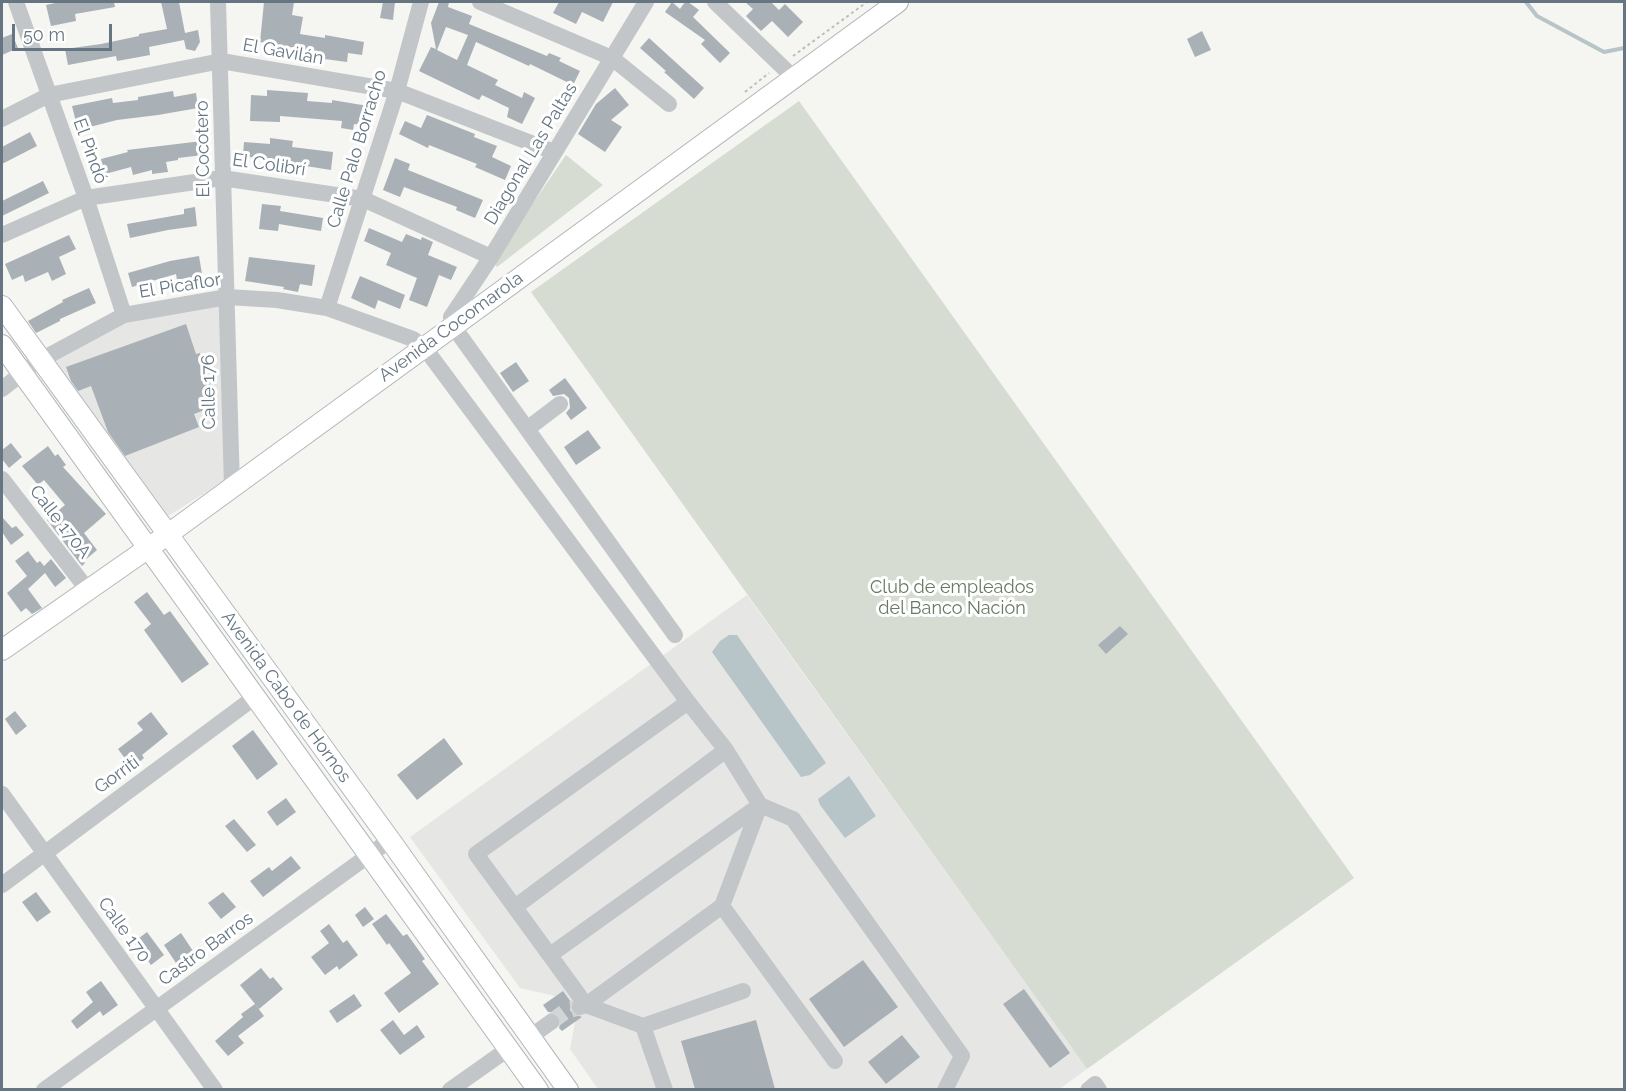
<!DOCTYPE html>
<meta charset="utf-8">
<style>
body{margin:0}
#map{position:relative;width:1626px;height:1091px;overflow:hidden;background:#f5f5f1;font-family:Raleway,sans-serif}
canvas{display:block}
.frame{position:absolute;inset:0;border:3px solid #657682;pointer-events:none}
.scale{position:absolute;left:12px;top:24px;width:100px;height:27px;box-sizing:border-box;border:3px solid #657682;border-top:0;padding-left:8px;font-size:18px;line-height:21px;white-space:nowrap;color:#657682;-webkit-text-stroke:4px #fff;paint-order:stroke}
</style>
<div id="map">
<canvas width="1626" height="1091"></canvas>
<div class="frame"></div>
<div class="scale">50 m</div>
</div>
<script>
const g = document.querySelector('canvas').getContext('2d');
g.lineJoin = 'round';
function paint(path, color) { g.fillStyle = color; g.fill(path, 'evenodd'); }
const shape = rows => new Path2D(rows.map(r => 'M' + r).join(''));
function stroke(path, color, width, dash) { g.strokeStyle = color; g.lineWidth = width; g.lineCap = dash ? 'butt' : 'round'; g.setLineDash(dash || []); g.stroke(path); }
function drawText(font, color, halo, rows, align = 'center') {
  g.font = font + ' Raleway,sans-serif'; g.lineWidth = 6; g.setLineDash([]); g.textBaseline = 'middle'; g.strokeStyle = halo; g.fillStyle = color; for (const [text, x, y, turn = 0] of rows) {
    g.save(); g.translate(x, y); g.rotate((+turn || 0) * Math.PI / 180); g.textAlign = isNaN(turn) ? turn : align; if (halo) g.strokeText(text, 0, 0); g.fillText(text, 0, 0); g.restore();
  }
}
paint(shape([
 [227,297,230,477,165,518,50,356,127,319],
 [747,595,1087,1069,1058,1090,598,1089,570,1049,575,1022,566,1011,555,996,520,988,410,837]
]), '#e6e6e5');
paint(shape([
 [799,101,1354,878,1087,1069,531,292],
 [566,155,603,185,497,267,493,262]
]), '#d6dcd2');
paint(shape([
 [729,635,737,635,826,763,810,775,801,777,712,652,720,641],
 [849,776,876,816,845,838,820,805,818,799]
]), '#b8c5c8');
stroke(shape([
 [1526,2,1537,16,1604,52,1624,48]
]), '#b8c5c8', 4);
paint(shape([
 [60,2,114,2,115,7,75,14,76,21,51,26,46,5],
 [161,2,179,2,185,33,198,30,200,42,195,51,186,49,184,40,149,47,150,55,117,61,116,56,68,65,65,49,101,44,139,36,139,34,167,29],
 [264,2,294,2,292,15,303,17,300,34,325,38,325,35,364,42,362,55,348,53,347,62,317,58,314,60,306,59,307,50,260,42],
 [383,2,395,2,393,20,380,18],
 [439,2,449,2,448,7,472,16,469,24,547,56,549,53,561,58,559,61,580,71,573,85,530,64,529,66,476,42,467,65,498,80,495,85,522,98,524,92,535,98,522,124,507,117,509,108,482,95,479,100,419,71,431,47,436,49,431,23],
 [446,27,468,35,457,60,437,50],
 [559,2,613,2,603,22,582,12,576,24,553,13],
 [672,2,680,9,685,2,688,2,699,10,693,17,730,53,720,63,701,44,705,40,665,12],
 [745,2,771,2,779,10,785,4,803,22,788,37,772,21,761,31,746,16,753,9],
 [1202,31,1211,50,1195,57,1187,39],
 [12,34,18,48,2,55,2,38],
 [649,38,704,88,694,99,664,72,666,71,640,48],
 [615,88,629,105,611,120,622,127,605,152,578,134,596,104],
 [267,90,308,93,307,101,332,103,332,100,368,106,365,125,354,124,353,130,341,128,342,121,280,116,280,122,250,121,251,95,267,96],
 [173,91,174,97,196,93,198,108,158,115,117,120,78,130,72,106,112,98,113,103,138,100,138,97],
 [427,115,475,134,474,137,497,146,492,157,511,166,505,180,475,167,477,164,429,145,428,148,399,134,405,121,421,128],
 [30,132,37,146,2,164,2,147],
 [270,138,293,141,292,147,333,152,331,170,243,156,244,142,270,144],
 [202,141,203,155,178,158,178,160,166,162,168,172,152,174,152,170,133,175,131,167,105,174,101,159,128,152,127,150],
 [395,158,410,164,408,170,483,200,475,218,456,210,457,207,404,187,400,197,383,190],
 [43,181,49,193,2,216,2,201],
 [262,204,281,206,280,211,323,218,321,231,279,224,278,231,259,229],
 [195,207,197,226,168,230,130,238,127,224,184,214,184,209],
 [369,228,402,242,406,234,421,240,422,237,433,242,428,255,457,267,451,280,439,275,427,307,409,300,417,278,386,265,391,253,364,241],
 [69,235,76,249,59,257,66,274,52,281,48,272,25,282,23,275,12,280,5,264],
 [199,256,203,280,192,282,191,277,177,280,176,274,132,287,128,273,170,261],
 [249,257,315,265,312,286,300,284,298,292,283,289,284,287,245,281],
 [360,276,405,295,400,309,378,300,375,309,351,298],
 [89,288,96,303,60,319,60,321,36,333,28,321,63,302,62,300],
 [186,324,196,354,200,353,218,405,194,414,199,427,125,456,108,432,91,386,78,391,71,381,66,367],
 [516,362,529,381,513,392,500,373],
 [565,378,587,408,571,420,566,413,570,408,569,398,564,394,553,396,549,390],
 [588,430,601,448,576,465,564,447],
 [11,443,22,457,9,468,2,459,2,450],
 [48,446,55,456,58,454,66,465,63,467,106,514,84,533,97,550,84,561,85,563,82,566,47,520,65,505,44,480,38,485,22,466],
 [2,517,12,528,16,526,24,535,11,545,2,532],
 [28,551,37,563,40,561,44,566,51,559,66,578,55,587,45,573,28,589,42,608,32,614,26,608,21,612,7,593,27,576,15,561],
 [147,592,164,615,170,611,209,664,182,683,144,630,151,624,134,602],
 [1120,626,1128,634,1106,654,1098,645],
 [15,711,27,726,16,735,5,719],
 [151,712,168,734,142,755,144,758,132,768,118,749,143,730,137,723],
 [253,730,278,764,257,780,232,746],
 [444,738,463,764,417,800,397,775],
 [286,798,296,812,277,826,267,812],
 [234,819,256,845,247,852,225,826],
 [291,856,301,868,263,897,250,881,269,867,272,871],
 [36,892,51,912,37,922,22,902],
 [223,892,236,907,221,919,208,903],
 [365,907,374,919,363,927,355,915],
 [386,914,403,936,407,934,425,959,422,961,439,984,399,1013,384,993,411,973,389,943,387,945,372,924],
 [329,924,343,943,347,940,358,955,339,970,337,966,325,975,311,957,329,943,320,931],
 [147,932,164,955,151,965,134,942],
 [181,933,193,951,176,963,164,945],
 [863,960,898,1007,844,1047,809,999],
 [261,968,270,979,273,977,283,989,259,1009,240,985],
 [101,981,118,1005,103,1016,100,1011,77,1029,71,1021,93,1002,86,992],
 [1024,989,1070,1053,1050,1068,1003,1004],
 [563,991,571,1002,570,1010,573,1014,582,1017,562,1031,559,1028,561,1022,559,1015,555,1012,548,1012,543,1005],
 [354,994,362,1006,337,1023,329,1011],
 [255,1004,264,1016,238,1036,244,1043,228,1056,215,1041,243,1017,241,1014],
 [393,1020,404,1035,417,1025,425,1037,400,1055,380,1030],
 [756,1020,775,1089,695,1089,681,1041],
 [902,1035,920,1057,886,1084,868,1062]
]), '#a9b1b6');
stroke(shape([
 [551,1022,566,1011,580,1007]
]), '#d1d5d5', 16, [16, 8]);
const major = shape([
 [2,306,390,840,568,1090],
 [2,345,538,1090],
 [2,650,167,535,898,2]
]);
stroke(major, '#b3b8bb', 22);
stroke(shape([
 [793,56,867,2],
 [745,92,769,73]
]), '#bcbec0', 2, [3, 3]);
stroke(shape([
 [16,2,86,198,124,315],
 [218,2,232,487],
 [480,2,612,58,669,104],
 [646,2,491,257,451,317,453,326,675,635],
 [715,2,794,78],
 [2,119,49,95,221,61,397,91,554,152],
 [2,235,86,198,222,178,363,199,491,257],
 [327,308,397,91,421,2],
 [2,389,35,363,124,315,227,297,277,300,327,308,413,339,424,347,688,702,726,750,760,805,793,819,962,1056,945,1090],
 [527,429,560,404],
 [2,479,87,589],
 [688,702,476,854,586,1005,643,1026,743,991],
 [2,794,215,1090],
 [2,885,255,697],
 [722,906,835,1061],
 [515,907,726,750],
 [550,955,760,805],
 [580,1007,586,1005,722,906,760,805],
 [643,1026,665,1090],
 [530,1037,551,1022],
 [44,1090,390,840],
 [450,1090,508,1049],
 [1088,1090,1095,1084,1099,1090]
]), '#c3c6c9', 16);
stroke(major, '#fff', 20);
drawText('18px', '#657682', '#fff', [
 ["El Gavilán",283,52,10],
 ["El Cocotero",203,149,-91],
 ["Calle Palo Borracho",357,149,-73],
 ["El Pindó",90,151,70],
 ["Diagonal Las Paltas",531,154,-59],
 ["El Colibrí",269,165,8],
 ["El Picaflor",180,286,-9],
 ["Avenida Cocomarola",451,327,-36],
 ["Calle 176",209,392,-91],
 ["Calle 170A",60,522,52],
 ["Avenida Cabo de Hornos",286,697,54],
 ["Gorriti",117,775,-36],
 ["Calle 170",124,930,54],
 ["Castro Barros",206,949,-36]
]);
drawText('18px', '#697963', '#fff', [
 ["Club de empleados",952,588],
 ["del Banco Nación",952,609]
]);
</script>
